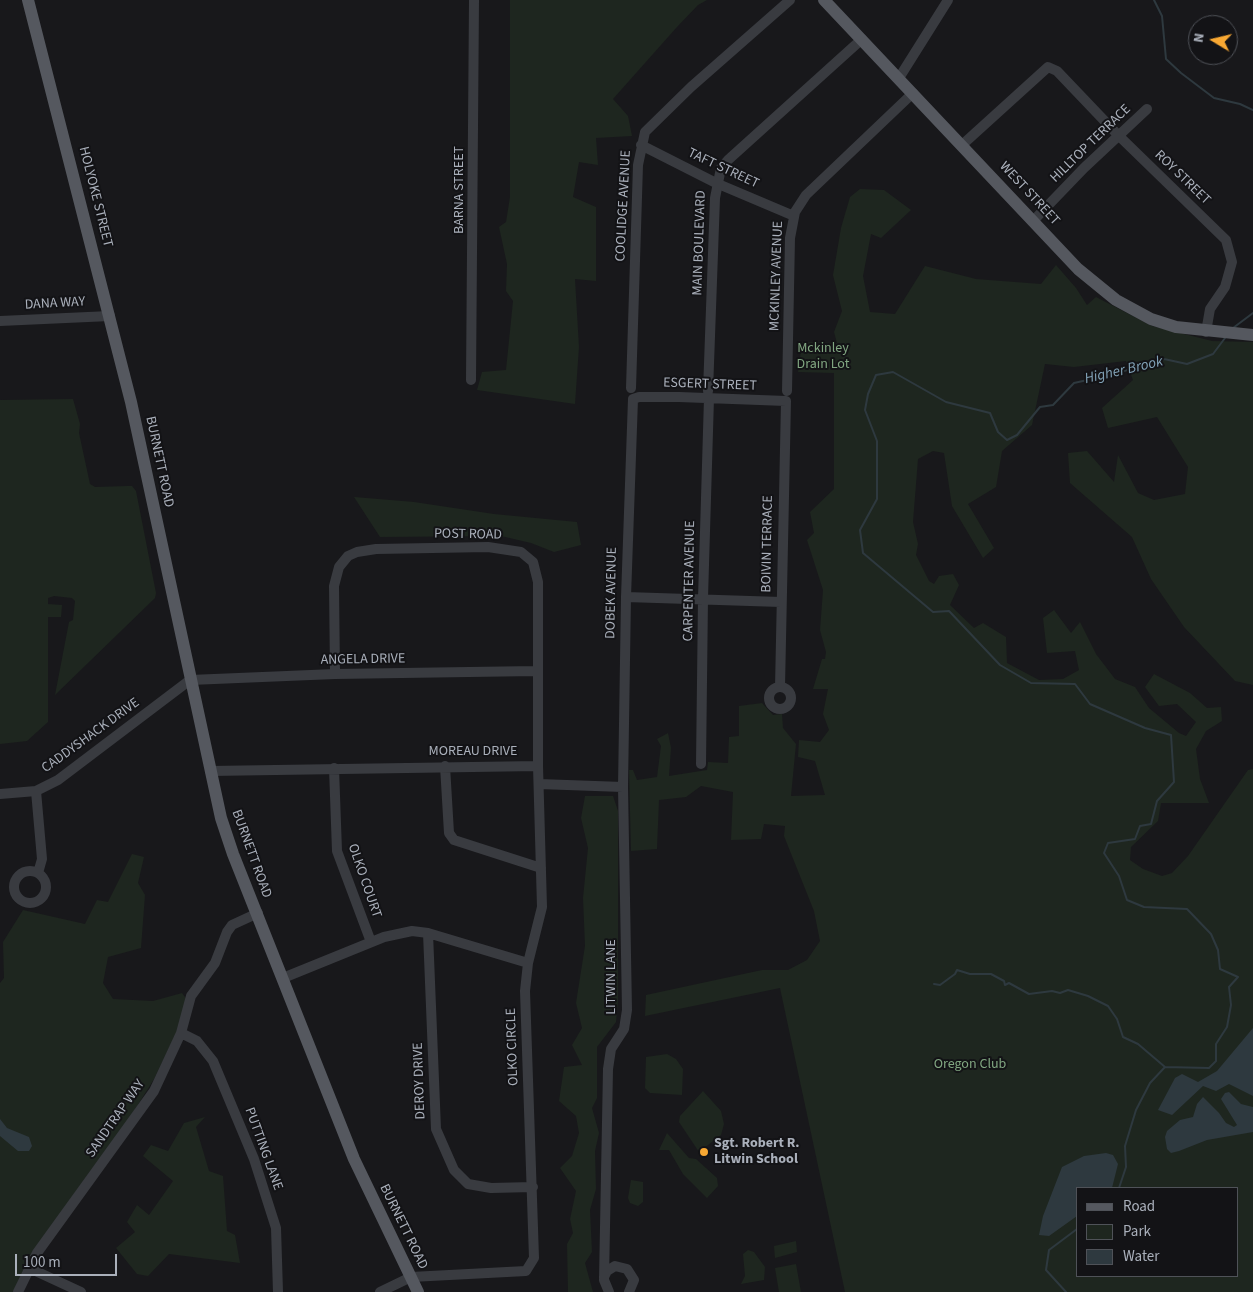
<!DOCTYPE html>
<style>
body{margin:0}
#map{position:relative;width:1253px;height:1292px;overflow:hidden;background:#18181b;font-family:"Source Sans 3",sans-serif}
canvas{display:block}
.legend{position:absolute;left:1076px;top:1187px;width:162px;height:90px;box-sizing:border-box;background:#131316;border:1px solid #4f5258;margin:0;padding:6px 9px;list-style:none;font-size:15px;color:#aab0bb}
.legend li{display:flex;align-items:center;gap:10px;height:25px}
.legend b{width:25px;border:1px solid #4f5258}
.north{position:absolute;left:1188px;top:15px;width:50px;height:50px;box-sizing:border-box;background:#131316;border:1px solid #4f5258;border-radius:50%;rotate:279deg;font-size:14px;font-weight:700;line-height:20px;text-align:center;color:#aab0bb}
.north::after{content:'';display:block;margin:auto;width:18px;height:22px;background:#f8a833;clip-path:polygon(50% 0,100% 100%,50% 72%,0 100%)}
.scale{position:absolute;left:15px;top:1254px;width:102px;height:22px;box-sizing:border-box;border:2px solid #aab0bb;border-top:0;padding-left:6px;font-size:15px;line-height:18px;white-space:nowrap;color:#aab0bb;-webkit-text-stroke:4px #131316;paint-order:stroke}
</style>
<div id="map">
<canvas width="1253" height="1292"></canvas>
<ul class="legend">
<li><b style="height:6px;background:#55585f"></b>Road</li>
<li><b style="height:14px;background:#1e261f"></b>Park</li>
<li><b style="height:14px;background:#2e393f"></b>Water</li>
</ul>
<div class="north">N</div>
<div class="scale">100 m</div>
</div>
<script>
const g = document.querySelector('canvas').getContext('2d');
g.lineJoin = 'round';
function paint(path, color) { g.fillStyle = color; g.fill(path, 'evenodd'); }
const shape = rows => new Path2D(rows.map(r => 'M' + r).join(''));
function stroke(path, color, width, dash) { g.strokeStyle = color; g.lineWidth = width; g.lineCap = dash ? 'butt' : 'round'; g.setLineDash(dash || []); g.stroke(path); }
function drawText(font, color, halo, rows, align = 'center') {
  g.font = font + ' "Source Sans 3",sans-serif'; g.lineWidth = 4; g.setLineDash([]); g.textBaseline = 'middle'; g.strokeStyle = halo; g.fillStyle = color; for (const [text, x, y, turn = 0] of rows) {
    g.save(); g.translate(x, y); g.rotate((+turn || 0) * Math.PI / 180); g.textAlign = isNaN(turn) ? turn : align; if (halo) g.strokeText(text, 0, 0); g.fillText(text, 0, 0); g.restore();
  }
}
paint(shape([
 [510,0,707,0,698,5,677,27,613,99,628,116,632,136,596,138,598,165,579,162,573,197,596,207,596,281,575,279,579,347,575,404,477,390,482,372,506,370,513,301,506,291,507,264,499,227,506,222,510,197],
 [860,189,884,190,911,210,881,238,871,234,863,276,870,312,895,314,925,266,976,279,1041,284,1056,265,1076,288,1087,305,1096,297,1152,326,1212,341,1253,342,1253,685,1235,681,1184,627,1151,579,1132,537,1070,483,1068,453,1087,451,1114,482,1118,455,1138,493,1154,500,1185,494,1188,467,1157,417,1108,428,1102,408,1133,380,1126,361,1074,367,1045,364,1032,425,1002,451,996,487,968,504,994,548,983,558,952,506,944,453,933,451,918,459,913,522,918,544,916,555,929,581,934,584,939,576,953,574,959,585,950,605,974,628,983,623,1006,637,1007,663,1039,680,1063,679,1079,670,1075,651,1047,653,1043,618,1054,610,1071,633,1080,622,1096,654,1115,679,1135,687,1149,708,1179,733,1186,736,1196,722,1177,704,1159,706,1145,687,1154,674,1190,693,1207,708,1221,707,1222,721,1206,731,1196,749,1200,779,1209,803,1161,803,1158,821,1131,847,1130,860,1143,869,1162,876,1172,873,1188,856,1248,770,1253,769,1253,1292,845,1292,780,988,645,1016,646,995,762,970,788,970,807,960,820,941,814,911,784,836,785,826,764,824,761,839,731,840,733,792,701,786,686,797,659,800,657,849,631,851,629,770,633,770,637,780,657,777,661,746,657,739,668,733,671,748,669,776,707,770,708,762,728,763,729,737,739,736,739,706,762,703,773,715,782,714,783,728,796,744,791,796,825,795,815,761,798,757,799,740,820,742,829,730,823,714,828,689,813,689,822,659,825,659,826,652,820,630,823,590,807,540,814,533,810,512,834,489,834,373,798,372,802,342,837,343,834,332,842,311,833,275,841,228,850,197],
 [1077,1188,1237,1188,1237,1276,1077,1276],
 [73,399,80,424,79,433,90,484,95,487,127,486,132,486,136,491,156,593,155,598,55,695,69,622,73,620,75,601,72,598,54,596,48,598,48,604,62,605,61,617,48,617,48,722,27,741,0,744,0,400],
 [354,497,414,502,494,514,577,522,581,545,554,552,531,543,501,536,380,537],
 [585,796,613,796,618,811,618,1001,616,1022,597,1047,597,1098,592,1108,599,1133,595,1151,596,1189,590,1210,592,1252,585,1263,593,1292,568,1292,567,1244,573,1233,570,1219,576,1191,560,1168,572,1156,579,1133,576,1116,559,1101,564,1067,582,1065,572,1045,582,1028,576,1003,585,946,583,898,588,848,581,818],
 [132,854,144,857,138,883,145,895,141,948,108,957,103,983,113,999,153,1001,182,993,187,1000,178,1030,154,1079,124,1127,88,1174,29,1259,13,1292,0,1292,0,983,4,978,3,942,23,910,85,924,97,900,108,902],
 [667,1054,676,1059,683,1069,682,1095,650,1093,645,1088,646,1057],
 [703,1091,721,1111,724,1124,721,1135,699,1152,679,1122,680,1116],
 [205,1117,196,1127,209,1171,223,1176,227,1231,235,1235,240,1263,169,1254,148,1276,137,1274,116,1248,135,1232,127,1222,137,1205,149,1215,173,1181,143,1156,151,1145,168,1151,184,1123],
 [667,1133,689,1158,696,1159,717,1178,718,1186,707,1198,683,1174,669,1150,659,1150],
 [631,1180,643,1182,643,1202,638,1206,630,1203,628,1198],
 [796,1241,797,1252,775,1258,774,1246],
 [748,1250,754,1252,765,1267,764,1280,741,1284,745,1276,743,1254],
 [796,1264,801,1292,779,1292,775,1268]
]), '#1e261f');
paint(shape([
 [1253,1028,1253,1096,1229,1084,1216,1091,1203,1086,1172,1115,1158,1110,1175,1078,1182,1074,1198,1082,1217,1071],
 [1229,1092,1241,1104,1253,1107,1253,1132,1207,1140,1179,1151,1171,1153,1167,1149,1165,1137,1167,1131,1180,1120,1193,1117,1197,1104,1203,1097,1219,1113,1226,1123,1234,1127,1237,1125,1221,1099,1225,1093],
 [0,1119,7,1128,29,1137,32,1146,29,1151,18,1151,0,1136],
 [1106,1153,1113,1155,1118,1164,1112,1188,1077,1188,1077,1216,1049,1236,1039,1235,1043,1216,1062,1167,1084,1156]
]), '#2e393f');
stroke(shape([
 [1154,0,1162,16,1166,59,1181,73,1214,98,1240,104,1253,110],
 [1233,328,1253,313],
 [934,984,940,985,955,974,957,970,970,974,991,974,1004,981,1005,985,1009,983,1029,994,1052,991,1060,993,1068,990,1088,996,1108,1006,1117,1019,1123,1037,1138,1044,1165,1067],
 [1119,1188,1126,1167,1125,1146,1136,1110,1150,1083,1165,1067,1209,1068,1216,1061,1216,1044,1227,1027,1231,1005,1229,987,1238,977,1220,969,1218,950,1211,934,1187,909,1144,907,1127,900,1119,876,1104,853,1108,843,1135,839,1140,826,1151,824,1157,801,1174,782,1171,735,1145,728,1090,704,1075,684,1031,683,1000,665,949,611,933,612,863,553,860,530,877,499,877,441,865,410,868,394,876,375,893,372,946,402,990,413,998,432,1007,440,1017,435,1040,407,1053,405,1074,383,1114,374,1164,359,1187,364,1213,354,1225,338],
 [1066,1292,1046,1270,1049,1250,1077,1229]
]), '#2e393f', 2);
stroke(shape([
 [899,78,948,0],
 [641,145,716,183,794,216],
 [962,145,1048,67,1057,71,1118,135,1226,240,1232,262,1225,287,1210,309,1206,332],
 [1033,221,1084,168,1147,109],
 [0,321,110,316],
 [471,380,474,0],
 [631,388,638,165,645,132,691,87,790,0],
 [708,391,715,198,721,168,728,160,862,39],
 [787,391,790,238,795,212,806,195,913,93],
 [626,597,781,602],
 [335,674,334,586,339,567,348,556,357,552,376,549,488,547,521,552,533,562,538,582,538,766],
 '769 698a11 11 0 1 1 22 0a11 11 0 1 1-22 0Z',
 [701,764,703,598,709,398],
 [445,766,449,833,454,840,541,868],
 [334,768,337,851,371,942],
 [210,771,538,766,542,907,528,963],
 [539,784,623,787,627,1010,624,1029,611,1049,608,1069,604,1280,609,1292],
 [623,787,626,597,633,399,639,397,679,397,786,401,780,687],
 [36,791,42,859,38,873],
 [0,794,36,791,58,780,190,680,335,674,536,671],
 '14 887a16 16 0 1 1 32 0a16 16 0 1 1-32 0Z',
 [428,933,436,1129,454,1170,468,1184,491,1188,533,1187],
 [283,978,384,937,412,931,428,933,528,963,525,991,534,1258,526,1271,411,1277,380,1292],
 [181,1033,197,1041,213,1061,254,1159,276,1228,278,1292],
 [29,1268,81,1292],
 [604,1277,607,1271,615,1266,627,1269,634,1280,629,1292],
 [18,1292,37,1253,154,1091,181,1033,191,996,215,963,227,932,232,925,258,913]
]), '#393b40', 10);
stroke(shape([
 [28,0,131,402,221,818,233,854,354,1159,418,1292],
 [824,0,1078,269,1116,300,1151,319,1176,327,1253,335]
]), '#55585f', 12);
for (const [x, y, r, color] of [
 [704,1152,5,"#f8a833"]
]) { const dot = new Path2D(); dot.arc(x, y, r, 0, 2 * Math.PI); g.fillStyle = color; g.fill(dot); stroke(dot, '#131316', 2); }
drawText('14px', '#aab0bb', '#131316', [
 ["HILLTOP TERRACE",1091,144,-44],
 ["TAFT STREET",723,169,25],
 ["ROY STREET",1182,178,44],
 ["BARNA STREET",460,190,-90],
 ["WEST STREET",1029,194,47],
 ["HOLYOKE STREET",95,197,76],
 ["COOLIDGE AVENUE",624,206,-87],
 ["MAIN BOULEVARD",700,243,-88],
 ["MCKINLEY AVENUE",777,276,-88],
 ["DANA WAY",55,304,-3],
 ["ESGERT STREET",710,385,2],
 ["BURNETT ROAD",159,462,78],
 ["POST ROAD",468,535,1],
 ["BOIVIN TERRACE",768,544,-89],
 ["CARPENTER AVENUE",690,581,-89],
 ["DOBEK AVENUE",612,593,-89],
 ["ANGELA DRIVE",363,660,-1],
 ["CADDYSHACK DRIVE",91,736,-36],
 ["MOREAU DRIVE",473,752],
 ["BURNETT ROAD",251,854,70],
 ["OLKO COURT",364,881,71],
 ["LITWIN LANE",612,977,-90],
 ["OLKO CIRCLE",513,1047,-92],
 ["DEROY DRIVE",420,1081,-92],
 ["SANDTRAP WAY",116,1119,-55],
 ["PUTTING LANE",263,1149,70],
 ["BURNETT ROAD",403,1227,64]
]);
drawText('14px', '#81a681', '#131316', [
 ["Mckinley",823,349],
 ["Drain Lot",823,365],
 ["Oregon Club",970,1065]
]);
drawText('bold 14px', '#aab0bb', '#131316', [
 ["Sgt. Robert R.",714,1144],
 ["Litwin School",714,1160]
], 'left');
drawText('italic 15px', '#81a1b6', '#131316', [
 ["Higher Brook",1124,371,-13]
]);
</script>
